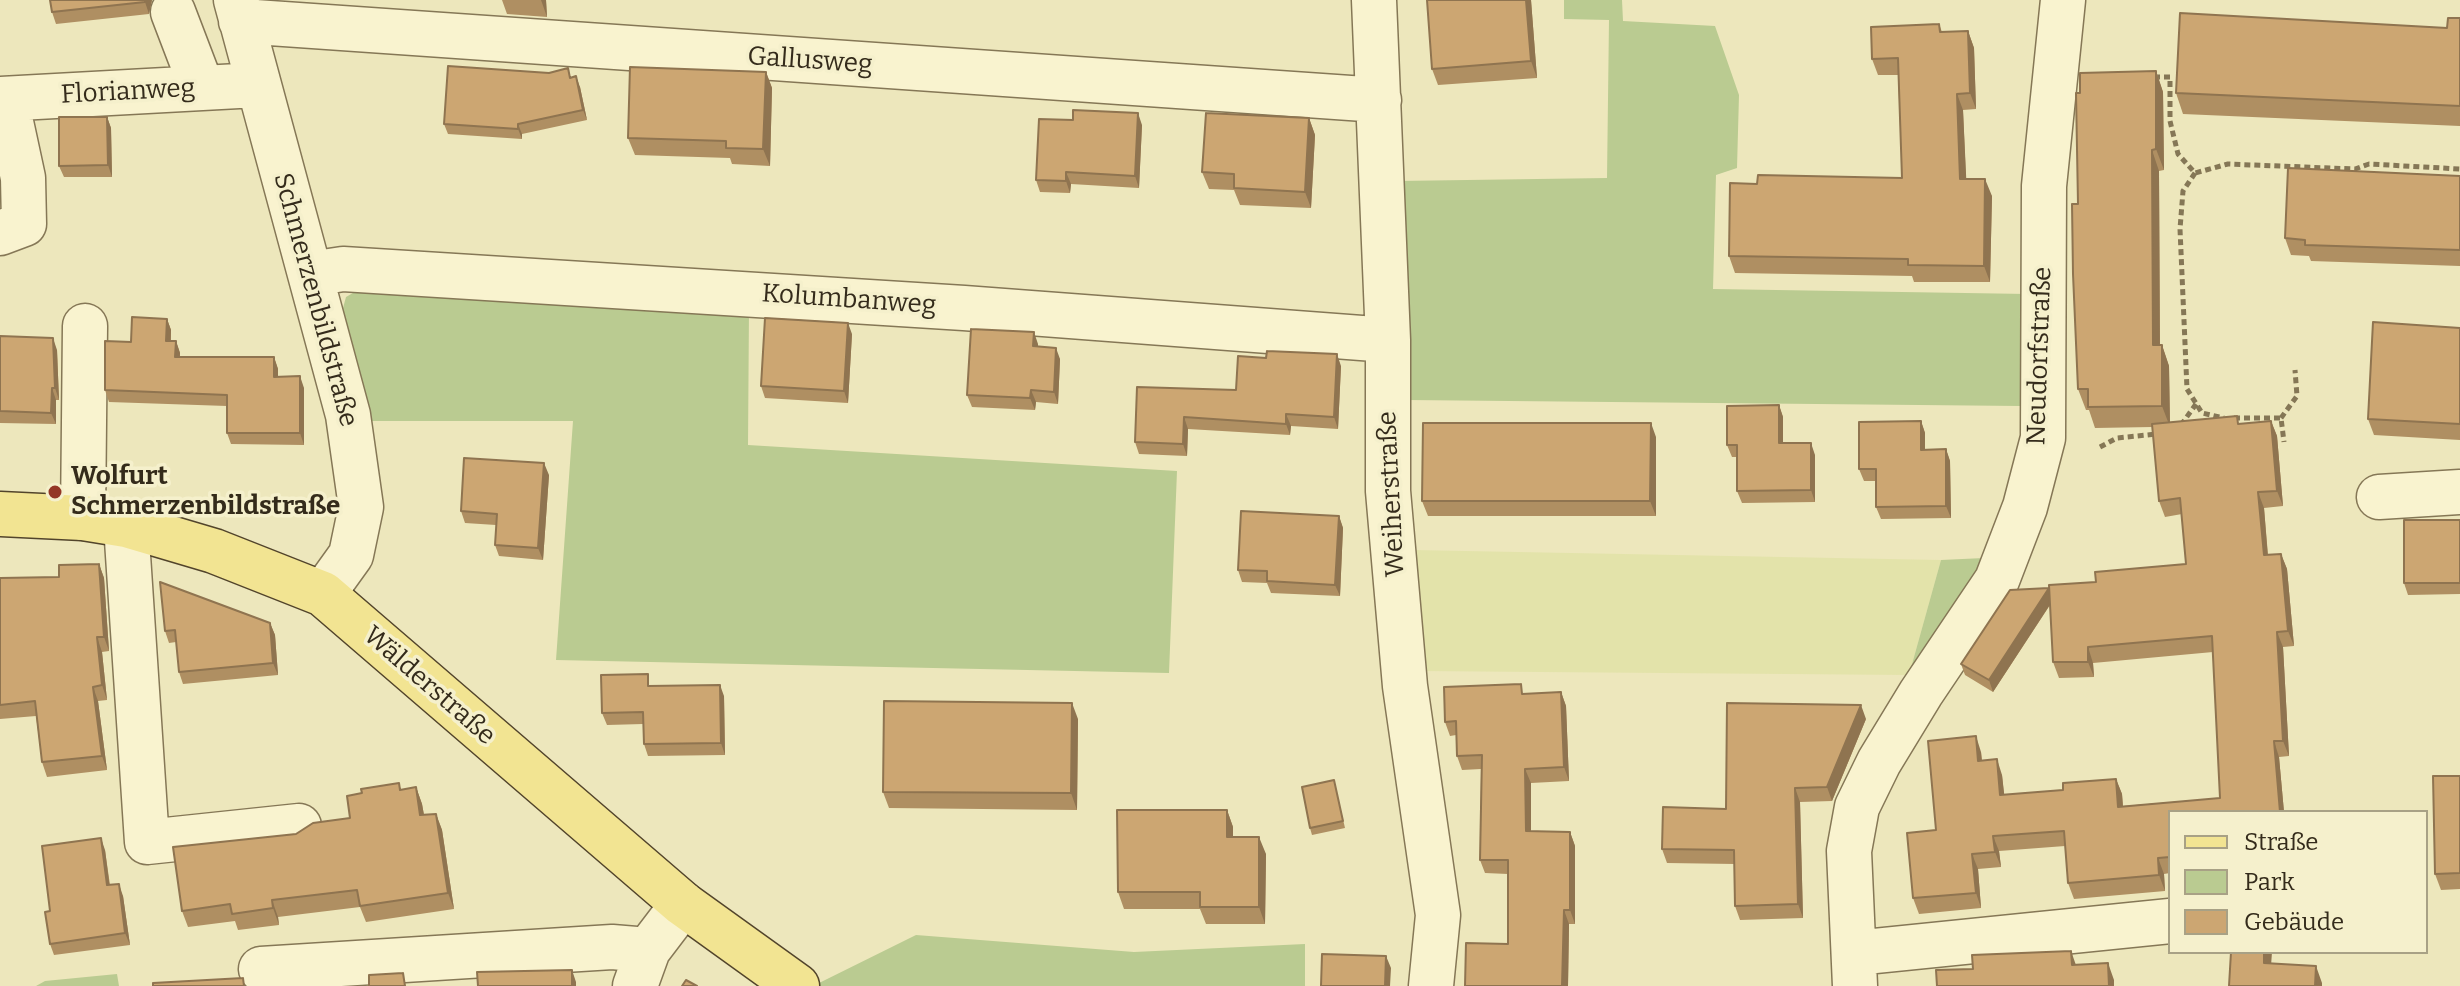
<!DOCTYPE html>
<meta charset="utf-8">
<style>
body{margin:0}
#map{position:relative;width:2460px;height:986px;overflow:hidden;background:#ede7bc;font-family:Bitter,serif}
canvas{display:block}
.legend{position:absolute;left:2168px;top:810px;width:260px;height:144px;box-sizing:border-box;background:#f5f0cc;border:2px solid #a8a185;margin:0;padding:10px 14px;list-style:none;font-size:24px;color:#342b1b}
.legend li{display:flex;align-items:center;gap:16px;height:40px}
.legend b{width:40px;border:2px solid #a8a185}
</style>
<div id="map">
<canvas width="2460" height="986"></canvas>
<ul class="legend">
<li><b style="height:10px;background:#f2e492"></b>Straße</li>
<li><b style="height:22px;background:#bacb91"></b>Park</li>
<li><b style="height:22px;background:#cca672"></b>Gebäude</li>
</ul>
</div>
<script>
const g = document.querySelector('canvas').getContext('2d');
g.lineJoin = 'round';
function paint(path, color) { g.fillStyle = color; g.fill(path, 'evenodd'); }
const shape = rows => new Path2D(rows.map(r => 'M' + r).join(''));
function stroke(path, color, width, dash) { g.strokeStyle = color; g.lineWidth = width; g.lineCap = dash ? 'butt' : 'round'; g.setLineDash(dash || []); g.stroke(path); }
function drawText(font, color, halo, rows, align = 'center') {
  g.font = font + ' Bitter,serif'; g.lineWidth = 7; g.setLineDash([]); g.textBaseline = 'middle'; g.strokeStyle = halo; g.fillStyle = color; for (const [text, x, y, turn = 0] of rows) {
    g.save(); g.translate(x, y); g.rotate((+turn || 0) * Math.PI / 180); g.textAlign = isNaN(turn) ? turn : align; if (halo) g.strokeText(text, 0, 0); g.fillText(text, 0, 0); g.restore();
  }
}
paint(shape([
 [1412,550,1941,560,1909,675,1418,671]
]), '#e3e3aa');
paint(shape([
 [1564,0,1622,0,1623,21,1715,26,1739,95,1737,168,1716,175,1713,289,2028,294,2021,406,1407,400,1397,181,1607,178,1609,20,1564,19],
 [365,286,749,308,748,445,1177,471,1169,673,556,660,573,421,367,421,340,319,346,297],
 [1984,558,1967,602,1909,675,1941,560],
 [916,935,1134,952,1305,944,1305,986,813,986],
 [117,974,119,986,36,986,45,981]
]), '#bacb91');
const minor = shape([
 [236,0,348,415,361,507,351,555,323,594],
 [1374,0,1388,340,1388,491,1405,686,1438,915,1431,986],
 [173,12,202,88],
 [241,21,1379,100],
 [0,99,257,85],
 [0,233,24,224,23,178,6,99],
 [310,274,343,269,964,308,1388,340],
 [2379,497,2460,492],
 [83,518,85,326],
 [126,525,147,842,299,826],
 [1855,953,2170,921],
 [261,969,612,947,648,950],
 [635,986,648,950,683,904],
 [1855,986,1849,851,1857,807,1879,762,1921,693,1997,580,2025,507,2043,438,2044,186,2063,0]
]);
const major = shape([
 [0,514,83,518,126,525,214,551,323,594,683,904,797,986]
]);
stroke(minor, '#857756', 47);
stroke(major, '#52442b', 47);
stroke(shape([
 [2154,77,2170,77,2170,121,2178,154,2195,173,2228,164,2355,169,2369,164,2460,169],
 [2195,173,2183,191,2180,229,2187,389,2202,413,2224,418],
 [2234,418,2281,418,2284,442],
 [2281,418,2297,396,2295,370],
 [2181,425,2196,404],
 [2100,447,2117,438,2157,434]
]), '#857756', 5, [6, 4]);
stroke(minor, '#f9f3cf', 44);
stroke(major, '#f2e492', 44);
paint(shape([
 [152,0,149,14,56,24,52,12],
 [502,0,546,0,547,17,507,14],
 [1531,0,1537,78,1438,85,1432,69],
 [2460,18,2460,126,2183,114,2176,93,2447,28],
 [1939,24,1942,32,1968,31,1974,48,1976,109,1963,110,1966,179,1992,196,1990,282,1914,282,1912,276,1735,273,1729,256,1757,184,1902,178,1898,75,1878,75,1872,59],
 [2156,71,2163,92,2164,170,2159,171,2160,345,2162,345,2169,366,2170,422,2240,424,2271,421,2277,436,2283,506,2264,508,2268,555,2281,554,2287,569,2294,646,2283,647,2289,756,2279,757,2284,812,2170,812,2170,873,2164,874,2165,891,2074,899,2068,883,2065,846,1999,851,2001,867,1978,869,1981,908,1919,914,1913,898,1936,830,1981,752,1982,760,2002,775,2004,795,2063,790,2116,779,2122,794,2123,806,2220,798,2213,652,2093,663,2094,677,2059,678,2053,662,2050,605,1993,692,1965,675,1961,664,2049,588,2096,582,2186,564,2182,514,2165,517,2159,501,2152,427,2095,428,2089,410,2086,410,2078,389,2078,204,2080,93],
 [766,72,772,88,770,166,732,164,730,158,635,155,628,138],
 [571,77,580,87,587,120,522,134,522,139,448,134,444,124],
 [107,117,111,128,112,177,64,177,59,166],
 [1309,118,1315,135,1311,208,1240,205,1234,190,1209,189,1202,172],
 [1142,125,1139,188,1071,184,1070,193,1040,192,1036,180],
 [2460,176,2460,266,2311,261,2309,256,2291,255,2285,238],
 [167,319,171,330,171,341,176,341,180,353,180,357,274,357,278,369,278,377,304,388,304,445,231,444,227,433,227,406,109,402,105,390],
 [2460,328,2460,440,2374,435,2368,419],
 [852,334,848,403,765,398,761,386],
 [0,336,57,350,59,400,56,400,56,424,0,423],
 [1038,344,1038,346,1060,359,1058,404,1036,402,1035,410,972,407,967,395],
 [1341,366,1338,429,1291,426,1290,435,1188,429,1187,456,1139,454,1135,442,1236,390],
 [1779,405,1783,417,1783,443,1815,455,1815,502,1742,503,1737,491,1737,457,1732,457,1727,445],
 [1921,421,1925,433,1925,450,1946,449,1950,461,1951,518,1881,519,1876,507,1876,481,1864,481,1859,469],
 [1656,437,1656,516,1428,516,1422,501],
 [549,475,543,560,499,556,495,545,496,525,465,523,461,511],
 [1339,516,1343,528,1340,596,1271,593,1267,583,1242,582,1238,570],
 [2460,520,2460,594,2408,595,2404,583],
 [99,564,104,578,109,651,102,652,107,700,98,701,107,770,47,777,42,762,36,716,0,719,0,578,59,577],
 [270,623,275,635,278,675,183,684,179,672,176,642,169,643,165,631],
 [652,686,724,696,725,755,648,756,644,744,643,724,607,725,602,713],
 [1561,692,1566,706,1569,781,1531,783,1531,831,1570,832,1575,846,1575,924,1569,924,1568,986,1465,986,1508,944,1508,874,1485,873,1480,860,1481,769,1462,770,1457,756,1456,735,1450,736,1445,722,1524,694],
 [1078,719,1077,810,889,808,883,792],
 [1866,719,1832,801,1800,802,1803,918,1740,920,1735,906,1735,864,1667,863,1662,849],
 [2460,776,2460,889,2441,890,2435,874],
 [1334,780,1345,828,1312,835,1310,828],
 [399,783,401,790,416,787,422,804,424,815,436,814,442,830,454,909,366,922,360,907,278,917,279,925,238,930,235,921,188,927,182,911,296,834,350,818,362,793],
 [1227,810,1233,827,1233,837,1266,854,1265,924,1206,924,1200,909,1124,909,1118,892],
 [105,850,110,885,123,896,130,945,54,955,50,944,50,911]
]), '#af8f62');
paint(shape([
 [145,0,152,0,149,14,145,2],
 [541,0,546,0,547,17],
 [1526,0,1531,0,1537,78,1531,61],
 [1968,31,1974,48,1976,109,1970,93],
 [2156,71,2163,92,2164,170,2156,149],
 [766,72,772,88,770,166,763,149],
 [576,76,580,87,587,120,583,110],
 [1957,94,1963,110,1967,195,1960,179],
 [1138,113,1142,125,1139,188,1135,176],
 [107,117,111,128,112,177,108,165],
 [1309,118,1315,135,1311,208,1305,192],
 [518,124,522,134,522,139,518,129],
 [2152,150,2159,171,2160,366,2153,345],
 [1066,172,1071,184,1070,193,1066,181],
 [1985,179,1992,196,1990,282,1984,266],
 [167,319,171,330,170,353,166,341],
 [848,323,852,334,848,403,844,391],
 [1034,332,1038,344,1037,358,1033,346],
 [53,338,57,350,59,400,55,388],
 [176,341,180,353,179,369,175,357],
 [2162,345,2169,366,2170,427,2162,406],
 [1056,348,1060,359,1058,404,1054,392],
 [1337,354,1341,366,1338,429,1334,417],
 [274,357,278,369,278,389,274,377],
 [300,376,304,388,304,445,300,433],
 [52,388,56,400,56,424,51,413],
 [1031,390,1036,402,1035,410,1030,398],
 [1779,405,1783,417,1783,455,1779,443],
 [1286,414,1291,426,1290,435,1286,424],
 [1184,417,1188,429,1187,456,1183,444],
 [1921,421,1925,433,1925,461,1921,450],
 [2271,421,2277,436,2283,506,2277,491],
 [1651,423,1656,437,1656,516,1650,501],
 [1811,443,1815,455,1815,502,1811,490],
 [1946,449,1950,461,1951,518,1946,506],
 [544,463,549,475,543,560,538,548],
 [2258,492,2264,508,2269,571,2264,555],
 [1339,516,1343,528,1340,596,1335,585],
 [2281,554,2287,569,2294,646,2288,631],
 [99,564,104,578,109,651,104,637],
 [2049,588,2053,600,1993,692,1989,680],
 [270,623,275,635,278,675,273,663],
 [2277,632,2283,647,2289,756,2283,741],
 [97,637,102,652,107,700,102,685],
 [2088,647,2093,663,2094,677,2088,662],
 [720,685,724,696,725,755,721,743],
 [93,687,98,701,107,770,102,756],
 [1561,692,1566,706,1569,781,1564,767],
 [1072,703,1078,719,1077,810,1071,793],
 [1861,705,1866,719,1832,801,1827,787],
 [1976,736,1981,752,1983,776,1978,761],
 [2274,741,2279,757,2284,812,2280,812],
 [1997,759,2002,775,2006,810,2000,795],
 [1525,769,1531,783,1531,845,1526,831],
 [2116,779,2122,794,2124,822,2118,807],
 [416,787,422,804,427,832,420,815],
 [1795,788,1800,802,1803,918,1798,904],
 [1227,810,1233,827,1233,854,1227,837],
 [436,814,442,830,454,909,448,893],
 [1570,832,1575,846,1575,924,1570,910],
 [1993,836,1999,851,2001,867,1995,852],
 [1259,837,1266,854,1265,924,1259,907],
 [101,838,105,850,111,897,107,885],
 [1972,854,1978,869,1981,908,1976,893],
 [2158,858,2164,874,2165,891,2159,875],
 [119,884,123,896,130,945,125,933],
 [272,900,278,917,279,925,273,908],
 [1564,910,1569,924,1568,986,1562,986],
 [2071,951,2077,968,2072,965],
 [2264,952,2272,952,2270,980,2264,963],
 [1386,956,1391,968,1390,986,1385,986],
 [2108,963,2114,980,2114,986,2109,986],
 [2316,966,2322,983,2322,986,2315,986],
 [572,970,576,982,576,986,572,986]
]), '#8f7450');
const building = shape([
 [50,0,145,0,145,2,52,12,50,0],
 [1427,0,1526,0,1531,61,1432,69,1427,0],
 [2180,13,2447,28,2448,18,2460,18,2460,106,2176,93,2180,13],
 [1939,24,1940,32,1968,31,1970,93,1957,94,1960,179,1985,179,1984,266,1908,265,1908,259,1729,256,1730,183,1757,184,1758,175,1902,178,1898,58,1872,59,1871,27,1939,24],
 [448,66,549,73,568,68,570,78,576,76,583,110,518,124,518,129,444,124,448,66],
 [630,67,766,72,763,149,726,148,726,141,628,138,630,67],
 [2156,71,2156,149,2152,150,2153,345,2162,345,2162,406,2088,407,2088,389,2078,389,2073,274,2072,204,2078,204,2076,93,2080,93,2080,73,2156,71],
 [1073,110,1138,113,1135,176,1066,172,1066,181,1036,180,1039,119,1073,120,1073,110],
 [1206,113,1309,118,1305,192,1234,188,1234,174,1202,172,1206,113],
 [59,117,107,117,108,165,59,166,59,117],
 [2288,168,2460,176,2460,250,2305,245,2305,240,2285,238,2288,168],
 [132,317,167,319,166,341,176,341,175,357,274,357,274,377,300,376,300,433,227,433,227,395,105,390,105,341,131,342,132,317],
 [765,318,848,323,844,391,761,386,765,318],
 [2373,322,2460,328,2460,424,2368,419,2373,322],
 [971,329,1034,332,1033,346,1056,348,1054,392,1031,390,1030,398,967,395,971,329],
 [0,336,53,338,55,388,52,388,51,413,0,411,0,336],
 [1267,351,1337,354,1334,417,1286,414,1286,424,1184,417,1183,444,1135,442,1137,387,1236,390,1238,356,1266,358,1267,351],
 [1779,405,1779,443,1811,443,1811,490,1737,491,1737,445,1727,445,1727,406,1779,405],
 [2237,416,2238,424,2271,421,2277,491,2258,492,2264,555,2281,554,2288,631,2277,632,2283,741,2274,741,2280,812,2170,812,2170,857,2158,858,2159,875,2068,883,2064,831,1993,836,1995,852,1972,854,1976,893,1913,898,1907,833,1936,830,1928,741,1976,736,1978,761,1997,759,2000,795,2063,790,2063,783,2116,779,2118,807,2220,798,2212,636,2088,647,2088,662,2053,662,2049,585,2096,582,2095,572,2186,564,2180,498,2159,501,2152,424,2237,416],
 [1921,421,1921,450,1946,449,1946,506,1876,507,1876,469,1859,469,1859,422,1921,421],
 [1423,423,1651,423,1650,501,1422,501,1423,423],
 [464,458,544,463,538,548,495,545,497,514,461,511,464,458],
 [1241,511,1339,516,1335,585,1267,581,1267,571,1238,570,1241,511],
 [2404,520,2460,520,2460,583,2404,583,2404,520],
 [99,564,104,637,97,637,102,685,93,687,102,756,42,762,35,701,0,705,0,578,59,577,59,565,99,564],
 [160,582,270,623,273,663,179,672,175,630,165,631,160,582],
 [2049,588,1989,680,1961,664,2010,590,2049,588],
 [648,674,648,686,720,685,721,743,644,744,643,712,602,713,601,675,648,674],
 [1521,684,1522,694,1561,692,1564,767,1525,769,1526,831,1570,832,1570,910,1564,910,1562,986,1465,986,1466,943,1508,944,1508,860,1480,860,1482,755,1457,756,1456,721,1445,722,1444,687,1521,684],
 [884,701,1072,703,1071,793,883,792,884,701],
 [1727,703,1861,705,1827,787,1795,788,1798,904,1735,906,1734,850,1662,849,1663,807,1726,809,1727,703],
 [2433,776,2460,776,2460,873,2435,874,2433,776],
 [1334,780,1343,821,1310,828,1302,787,1334,780],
 [399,783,400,790,416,787,420,815,436,814,448,893,360,906,357,890,272,900,273,908,232,914,230,904,182,911,173,847,296,834,313,823,350,818,347,796,362,793,361,789,399,783],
 [1117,810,1227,810,1227,837,1259,837,1259,907,1200,907,1200,892,1118,892,1117,810],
 [101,838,107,885,119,884,125,933,50,944,45,912,50,911,42,846,101,838],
 [2071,951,2072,965,2108,963,2109,986,1937,986,1936,970,1973,969,1972,955,2071,951],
 [2231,952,2264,952,2264,963,2316,966,2315,986,2229,986,2231,952],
 [1322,954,1386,956,1385,986,1321,986,1322,954],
 [572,970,572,986,478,986,477,972,572,970],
 [403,973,405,986,369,986,369,975,403,973],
 [243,978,244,986,153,986,153,983,243,978],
 [686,980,697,986,682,986,686,980]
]);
paint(building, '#cca672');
stroke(building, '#8f7450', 2);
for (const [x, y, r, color] of [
 [55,492,8,"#943726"]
]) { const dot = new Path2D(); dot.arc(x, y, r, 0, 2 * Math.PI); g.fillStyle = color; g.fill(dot); stroke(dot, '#f5f0cc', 3); }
drawText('26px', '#342b1b', '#f5f0cc', [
 ["Gallusweg",810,61,4],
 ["Florianweg",128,92,-3],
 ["Schmerzenbildstraße",315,300,75],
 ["Kolumbanweg",849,300,4],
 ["Neudorfstraße",2040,356,-88],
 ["Weiherstraße",1392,494,-93],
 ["Wälderstraße",429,686,41]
]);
drawText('bold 26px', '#342b1b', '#f5f0cc', [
 ["Wolfurt",71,477],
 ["Schmerzenbildstraße",71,507]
], 'left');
</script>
